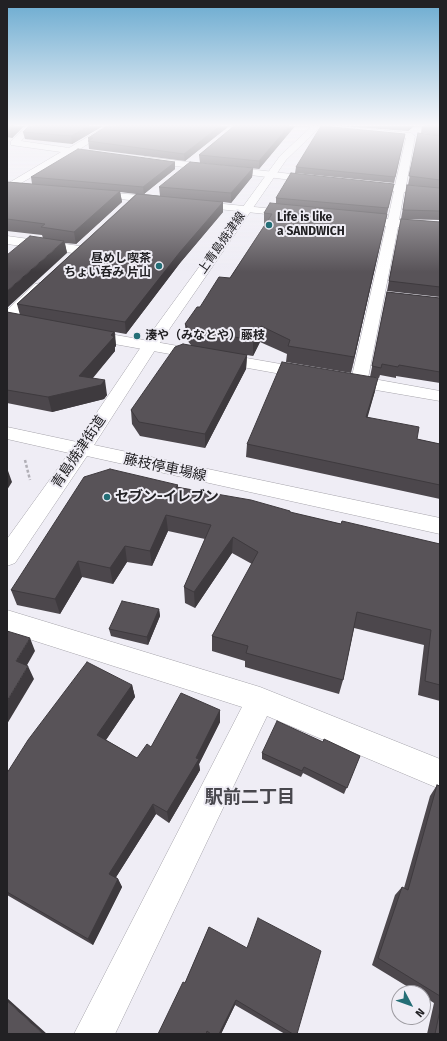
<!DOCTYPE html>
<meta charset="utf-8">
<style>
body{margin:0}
#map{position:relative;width:447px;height:1041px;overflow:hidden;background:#efedf5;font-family:"Fira Sans",sans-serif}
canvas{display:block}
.frame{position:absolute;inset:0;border:8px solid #222124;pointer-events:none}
.north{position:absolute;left:391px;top:985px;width:40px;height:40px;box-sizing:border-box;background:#efedf5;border:1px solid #9d9ba1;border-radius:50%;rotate:131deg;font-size:11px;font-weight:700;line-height:16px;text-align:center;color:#222124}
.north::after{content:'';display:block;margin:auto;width:14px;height:18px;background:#246e76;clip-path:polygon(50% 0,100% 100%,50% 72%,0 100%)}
</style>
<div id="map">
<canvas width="447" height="1041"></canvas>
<div class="frame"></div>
<div class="north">N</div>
</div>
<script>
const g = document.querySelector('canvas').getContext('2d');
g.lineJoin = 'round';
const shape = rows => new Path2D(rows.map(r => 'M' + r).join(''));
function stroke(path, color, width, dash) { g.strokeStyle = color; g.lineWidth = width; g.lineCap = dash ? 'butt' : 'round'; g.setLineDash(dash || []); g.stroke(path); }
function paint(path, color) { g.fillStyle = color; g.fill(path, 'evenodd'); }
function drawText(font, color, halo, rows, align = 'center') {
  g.font = font + ' "Fira Sans","Noto Sans JP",sans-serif'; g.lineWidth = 4; g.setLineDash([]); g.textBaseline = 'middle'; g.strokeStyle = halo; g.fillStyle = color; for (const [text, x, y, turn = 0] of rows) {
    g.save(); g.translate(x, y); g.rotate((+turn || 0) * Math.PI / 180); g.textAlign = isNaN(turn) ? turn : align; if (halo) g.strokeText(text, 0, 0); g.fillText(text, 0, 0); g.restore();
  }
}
const minor = shape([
 [26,126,35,126,21,141,69,148,106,126,116,126,80,149,106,153,106,157,72,154,7,191,7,184,61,152,11,145,11,141,26,126],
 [311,126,339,126,411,133,415,136,406,186,440,190,440,196,404,192,399,220,440,222,440,230,398,227,368,378,440,391,440,401,347,385,341,384,338,380,341,376,352,376,386,226,355,224,349,220,355,216,388,219,394,191,364,188,359,185,364,182,395,185,406,138,315,129,311,126],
 [145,157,317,177,322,180,317,183,142,162,140,160,142,158,145,157],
 [92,191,161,197,167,200,161,203,88,196,87,194,92,191],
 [193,201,295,211,301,214,295,217,189,206,187,204,193,201],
 [7,236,80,246,86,250,80,254,7,244,7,236],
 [40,283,45,284,47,287,45,290,12,321,7,323,7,310,35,284,40,283],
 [87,330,309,369,315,370,317,374,315,378,309,379,81,338,79,335,81,332,87,330],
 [7,610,260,687,440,759,440,789,267,716,115,1034,74,1034,242,707,7,632,7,610]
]);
const major = shape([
 [312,126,321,126,286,160,157,347,94,445,440,518,440,534,87,456,15,563,7,566,7,539,69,453,7,439,7,427,77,442,143,344,280,156,312,126]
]);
stroke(minor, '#a6a4ab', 1);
stroke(major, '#a6a4ab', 1);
stroke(shape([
 [25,460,30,480]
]), '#b1afb6', 2.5, [3, 2]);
paint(minor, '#fff');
paint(major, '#fff');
paint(shape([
 [7,126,24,126,12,138,7,137],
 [29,126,103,126,72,144,25,139,23,132],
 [229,126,185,161,89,149,88,138],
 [234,126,295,126,259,169,200,163,199,155],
 [342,126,414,126,408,131],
 [422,126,440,126,440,136,421,133],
 [418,133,440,136,440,220,401,219,407,185,430,187,408,185],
 [405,134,394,183,295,173,296,167],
 [175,162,175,169,144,194,160,196,159,187,253,168,252,177,231,203,223,202,223,212,180,263,126,334,115,332,116,346,115,347,115,351,93,378,107,395,104,399,52,412,7,403,7,312,20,315,17,304,136,194,120,192,122,202,76,244,65,243,67,253,43,238,42,235,7,231,7,182,32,184,31,177],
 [392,192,351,373,286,362,287,354,260,342,253,356,247,355,246,369,205,448,140,436,132,424,131,410,191,345,186,339,185,324,200,307,230,278,264,226,264,213,276,204,276,198],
 [401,219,440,222,440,297,387,291],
 [387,292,440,298,440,383,396,376,396,378,380,375,379,378,370,377],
 [375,391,367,417,417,439,440,444,440,499,246,457,247,444],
 [178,485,178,487,341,524,440,544,440,701,418,695,424,645,354,628,343,680,339,694,245,667,245,661,212,651,212,636,252,564,232,553,195,608,185,603,184,587,205,539,168,531,152,566,127,562,113,584,82,577,60,614,17,605,11,590],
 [159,609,160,616,148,645,111,636,109,629],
 [132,685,135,697,106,740,137,758,151,747,220,710,220,722,199,764,200,770,169,823,156,814,116,877,118,879,122,887,93,945,7,895,7,773],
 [323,742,360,756,344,794,303,773,301,777,262,759,262,753],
 [437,785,440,786,440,1034,427,1034,434,1003,423,996,423,993,418,993,372,965,395,895,402,887,404,888,430,796],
 [209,927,297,1034,285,1034,235,1005,221,1034,158,1034,185,983]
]), '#4c474c');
paint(shape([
 [15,126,24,126,12,138,10,130],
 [89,126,103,126,72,144,71,136],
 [220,126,229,126,185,161,184,154],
 [289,126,295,126,259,169,259,161],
 [409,126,414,126,408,131],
 [175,162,175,169,144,194,143,187],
 [253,168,252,177,231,203,231,193],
 [120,191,122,202,76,244,74,232],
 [223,202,223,212,180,263,126,334,125,322,180,252],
 [387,214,384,227,351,373,354,357],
 [64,241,67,253,7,308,7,291],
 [261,326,260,342,253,356,253,340],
 [114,332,116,346,115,347,115,351,83,389,105,380,107,395,104,399,52,412,48,397,79,376],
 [247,355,246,369,205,448,205,434],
 [378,378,375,391,364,430,366,417],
 [7,468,12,482,7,490],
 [166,515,168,531,152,566,150,551],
 [233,537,232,553,195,608,194,592],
 [125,546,127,562,113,584,110,568],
 [78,561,82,577,60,614,55,599],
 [159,609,160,616,148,645,147,637],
 [30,638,35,651,22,674,16,661],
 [28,666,34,679,7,724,7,701],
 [132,685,135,697,101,747,97,735],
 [220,710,220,722,199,764,200,770,169,823,167,812,196,758],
 [153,804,156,814,113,882,109,874],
 [118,879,122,887,93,945,88,939],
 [7,998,47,1034,43,1034,7,1001],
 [236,1000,235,1005,221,1034,219,1034]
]), '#3e3a3e');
const building = shape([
 [7,126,15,126,10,130,7,130,7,126],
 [29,126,89,126,71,136,23,132,29,126],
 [107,126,220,126,184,154,88,141,93,138,88,138,107,126],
 [234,126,289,126,259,161,199,155,234,126],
 [321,126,405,134,395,177,296,167,321,126],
 [426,126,440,126,440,128,426,126],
 [418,133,440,136,440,180,409,176,418,133],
 [78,149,175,162,143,187,31,177,78,149],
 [190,162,253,168,231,193,159,187,190,162],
 [291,173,394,184,388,208,276,198,291,173],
 [7,182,120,191,74,232,41,227,45,224,7,219,7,182],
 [407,185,440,188,440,211,403,210,407,185],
 [137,194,223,202,180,252,125,322,17,304,137,194],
 [270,203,387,214,354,357,288,346,290,340,261,326,253,340,190,330,185,324,197,307,200,307,219,277,230,278,272,214,264,213,270,203],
 [401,219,440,222,440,287,389,281,401,219],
 [30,236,64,241,7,291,7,255,30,236],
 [387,292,440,298,440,372,399,365,398,367,382,364,381,368,372,366,387,292],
 [7,312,114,332,111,335,114,337,79,376,105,380,101,385,48,397,7,390,7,312],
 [183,344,247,355,205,434,139,422,131,410,175,347,183,344],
 [282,362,378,378,366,417,419,427,417,439,440,444,440,485,247,444,282,362],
 [110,469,178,485,176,487,251,500,290,511,290,512,341,524,342,521,440,544,440,685,425,681,431,630,357,612,343,680,246,653,248,646,212,636,258,552,233,537,194,592,184,587,211,525,166,515,150,551,125,546,110,568,78,561,55,599,11,590,84,477,110,469],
 [122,601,159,609,147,637,109,629,122,601],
 [7,631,30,638,16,661,28,666,7,701,7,631],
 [87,662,132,685,97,735,137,758,147,744,151,747,181,693,220,710,196,758,199,759,167,812,153,804,109,874,118,879,88,939,7,892,7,773,28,740,87,662],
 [277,721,323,742,324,739,360,756,347,788,304,767,302,771,262,753,277,721],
 [437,785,440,786,440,996,378,958,402,887,408,890,437,785],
 [258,918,321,951,297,1034,293,1034,236,1000,219,1034,211,1034,207,1031,206,1034,158,1034,183,982,185,983,209,927,247,948,258,918],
 [7,1001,43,1034,7,1034,7,1001],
 [440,1010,440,1034,435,1034,440,1010]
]);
paint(building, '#585358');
stroke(building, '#3e3a3e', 1);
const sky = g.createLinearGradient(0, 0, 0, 272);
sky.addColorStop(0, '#6babd0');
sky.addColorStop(0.46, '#f8f7fa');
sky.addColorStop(1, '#f8f7fa00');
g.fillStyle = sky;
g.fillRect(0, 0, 447, 272);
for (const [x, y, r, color] of [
 [269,225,4,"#246e76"],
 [159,266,4,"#246e76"],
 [137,336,4,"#246e76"],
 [107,497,4,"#246e76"]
]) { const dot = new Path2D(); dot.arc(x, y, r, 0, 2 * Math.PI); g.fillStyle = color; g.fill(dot); stroke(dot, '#efedf5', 1.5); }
drawText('bold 12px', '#222124', '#efedf5', [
 ["Life is like",277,218],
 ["a SANDWICH",277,232],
 ["昼めし喫茶",151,259,"right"],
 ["ちょい呑み 片山",151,273,"right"],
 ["湊や（みなとや）藤枝",145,336]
], 'left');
drawText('12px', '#222124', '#efedf5', [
 ["上青島焼津線",222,243,-55]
]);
drawText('14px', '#222124', '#efedf5', [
 ["青島焼津街道",79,452,-56],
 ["藤枝停車場線",165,468,12]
]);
drawText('bold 14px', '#222124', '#efedf5', [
 ["セブン-イレブン",115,497]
], 'left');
drawText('bold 18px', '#48474d', '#efedf5', [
 ["駅前二丁目",250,798]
]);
</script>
